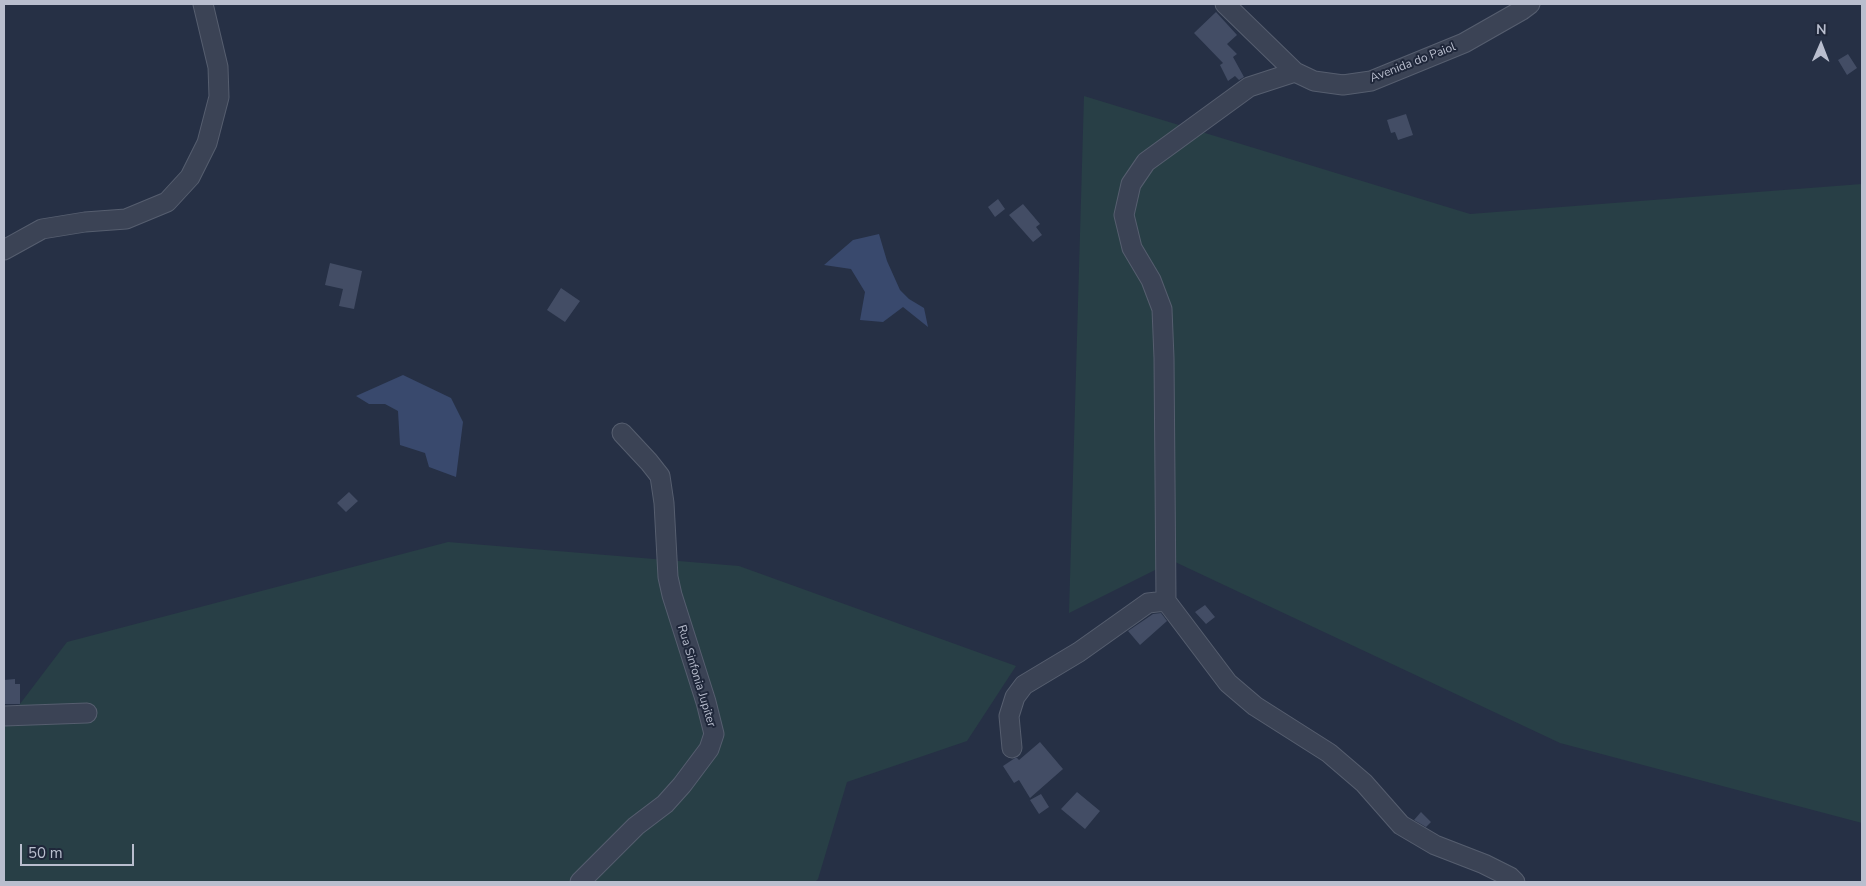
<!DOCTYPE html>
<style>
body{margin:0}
#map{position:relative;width:1866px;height:886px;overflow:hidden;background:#263045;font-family:"Nunito Sans",sans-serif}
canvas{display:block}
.frame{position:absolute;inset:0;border:5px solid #b9bece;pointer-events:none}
.north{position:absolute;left:1796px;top:20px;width:50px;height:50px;-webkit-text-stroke:4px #1f273a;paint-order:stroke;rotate:1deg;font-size:14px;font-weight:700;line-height:20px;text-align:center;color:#b9bece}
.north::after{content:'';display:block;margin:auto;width:18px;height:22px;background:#b9bece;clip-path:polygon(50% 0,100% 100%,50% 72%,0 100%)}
.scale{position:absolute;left:20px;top:844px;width:114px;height:22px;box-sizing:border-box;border:2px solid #b9bece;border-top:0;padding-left:6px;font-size:15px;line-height:18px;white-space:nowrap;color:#b9bece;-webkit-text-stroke:4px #1f273a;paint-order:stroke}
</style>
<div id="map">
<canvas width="1866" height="886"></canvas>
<div class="frame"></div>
<div class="north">N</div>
<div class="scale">50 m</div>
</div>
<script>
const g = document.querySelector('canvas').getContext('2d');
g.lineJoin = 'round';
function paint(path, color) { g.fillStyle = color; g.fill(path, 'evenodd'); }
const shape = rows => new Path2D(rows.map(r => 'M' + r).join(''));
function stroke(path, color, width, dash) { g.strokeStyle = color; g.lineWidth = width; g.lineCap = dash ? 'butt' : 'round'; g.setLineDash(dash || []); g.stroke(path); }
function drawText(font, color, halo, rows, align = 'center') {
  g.font = font + ' "Nunito Sans",sans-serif'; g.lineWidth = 4; g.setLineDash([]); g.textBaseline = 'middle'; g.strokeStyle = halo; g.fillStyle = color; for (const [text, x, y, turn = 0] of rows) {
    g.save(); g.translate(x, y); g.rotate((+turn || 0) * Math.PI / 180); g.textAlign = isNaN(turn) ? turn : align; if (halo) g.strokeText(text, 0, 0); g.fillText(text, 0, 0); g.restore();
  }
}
paint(shape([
 [1084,96,1470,214,1862,184,1862,823,1560,743,1173,561,1069,613],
 [448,542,739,566,1016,666,967,741,847,782,818,879,815,882,4,882,4,725,67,642]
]), '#283f46');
paint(shape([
 [879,234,887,261,900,290,909,299,924,308,928,327,903,307,883,322,860,320,865,292,851,269,824,265,853,240],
 [403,375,451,398,463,422,456,477,429,467,425,453,400,445,398,411,385,404,369,404,356,396]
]), '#39496d');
paint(shape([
 [1216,12,1237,35,1227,44,1237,54,1233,57,1244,77,1239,80,1235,76,1228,81,1220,65,1223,63,1194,33],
 [1848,54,1857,68,1847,75,1838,60],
 [1406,114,1413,135,1398,140,1395,132,1391,133,1387,120],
 [998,199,1005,209,995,217,988,207],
 [1023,204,1040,224,1036,227,1042,235,1033,242,1009,215],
 [330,263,362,271,354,309,339,306,343,289,325,285],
 [561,288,580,301,565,322,547,310],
 [349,492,358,501,346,512,337,503],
 [1205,605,1215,617,1206,624,1195,612],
 [1161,613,1167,621,1140,645,1128,631,1153,614],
 [15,679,15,684,20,684,20,704,4,704,4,680],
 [1040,742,1063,769,1030,798,1019,780,1014,783,1003,766,1015,758,1017,758,1019,760],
 [1077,792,1100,811,1085,829,1061,809],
 [1041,794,1049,807,1039,814,1030,800],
 [1421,812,1431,822,1426,827,1414,820]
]), '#434d65');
const minor = shape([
 [1225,4,1295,72,1314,81,1343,85,1371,81,1464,43,1522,10,1530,4],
 [4,250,42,229,85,222,126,219,167,202,190,177,207,143,219,97,218,67,203,4],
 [1166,601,1164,358,1162,309,1151,280,1132,248,1124,215,1131,184,1146,162,1249,87,1295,72],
 [4,716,87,713],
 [1012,748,1009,716,1015,697,1024,685,1079,652,1148,603,1166,601,1228,683,1255,706,1329,753,1364,783,1401,825,1435,845,1484,864,1510,877,1515,882],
 [580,882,636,826,665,804,682,785,709,749,714,734,706,702,672,595,668,577,664,503,660,476,649,462,622,433]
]);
stroke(minor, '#565e6f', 21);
stroke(minor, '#3b4355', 19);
drawText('12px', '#b9bece', '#1f273a', [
 ["Avenida do Paiol",1413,63,-21],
 ["Rua Sinfonia Jupiter",696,676,73]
]);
</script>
